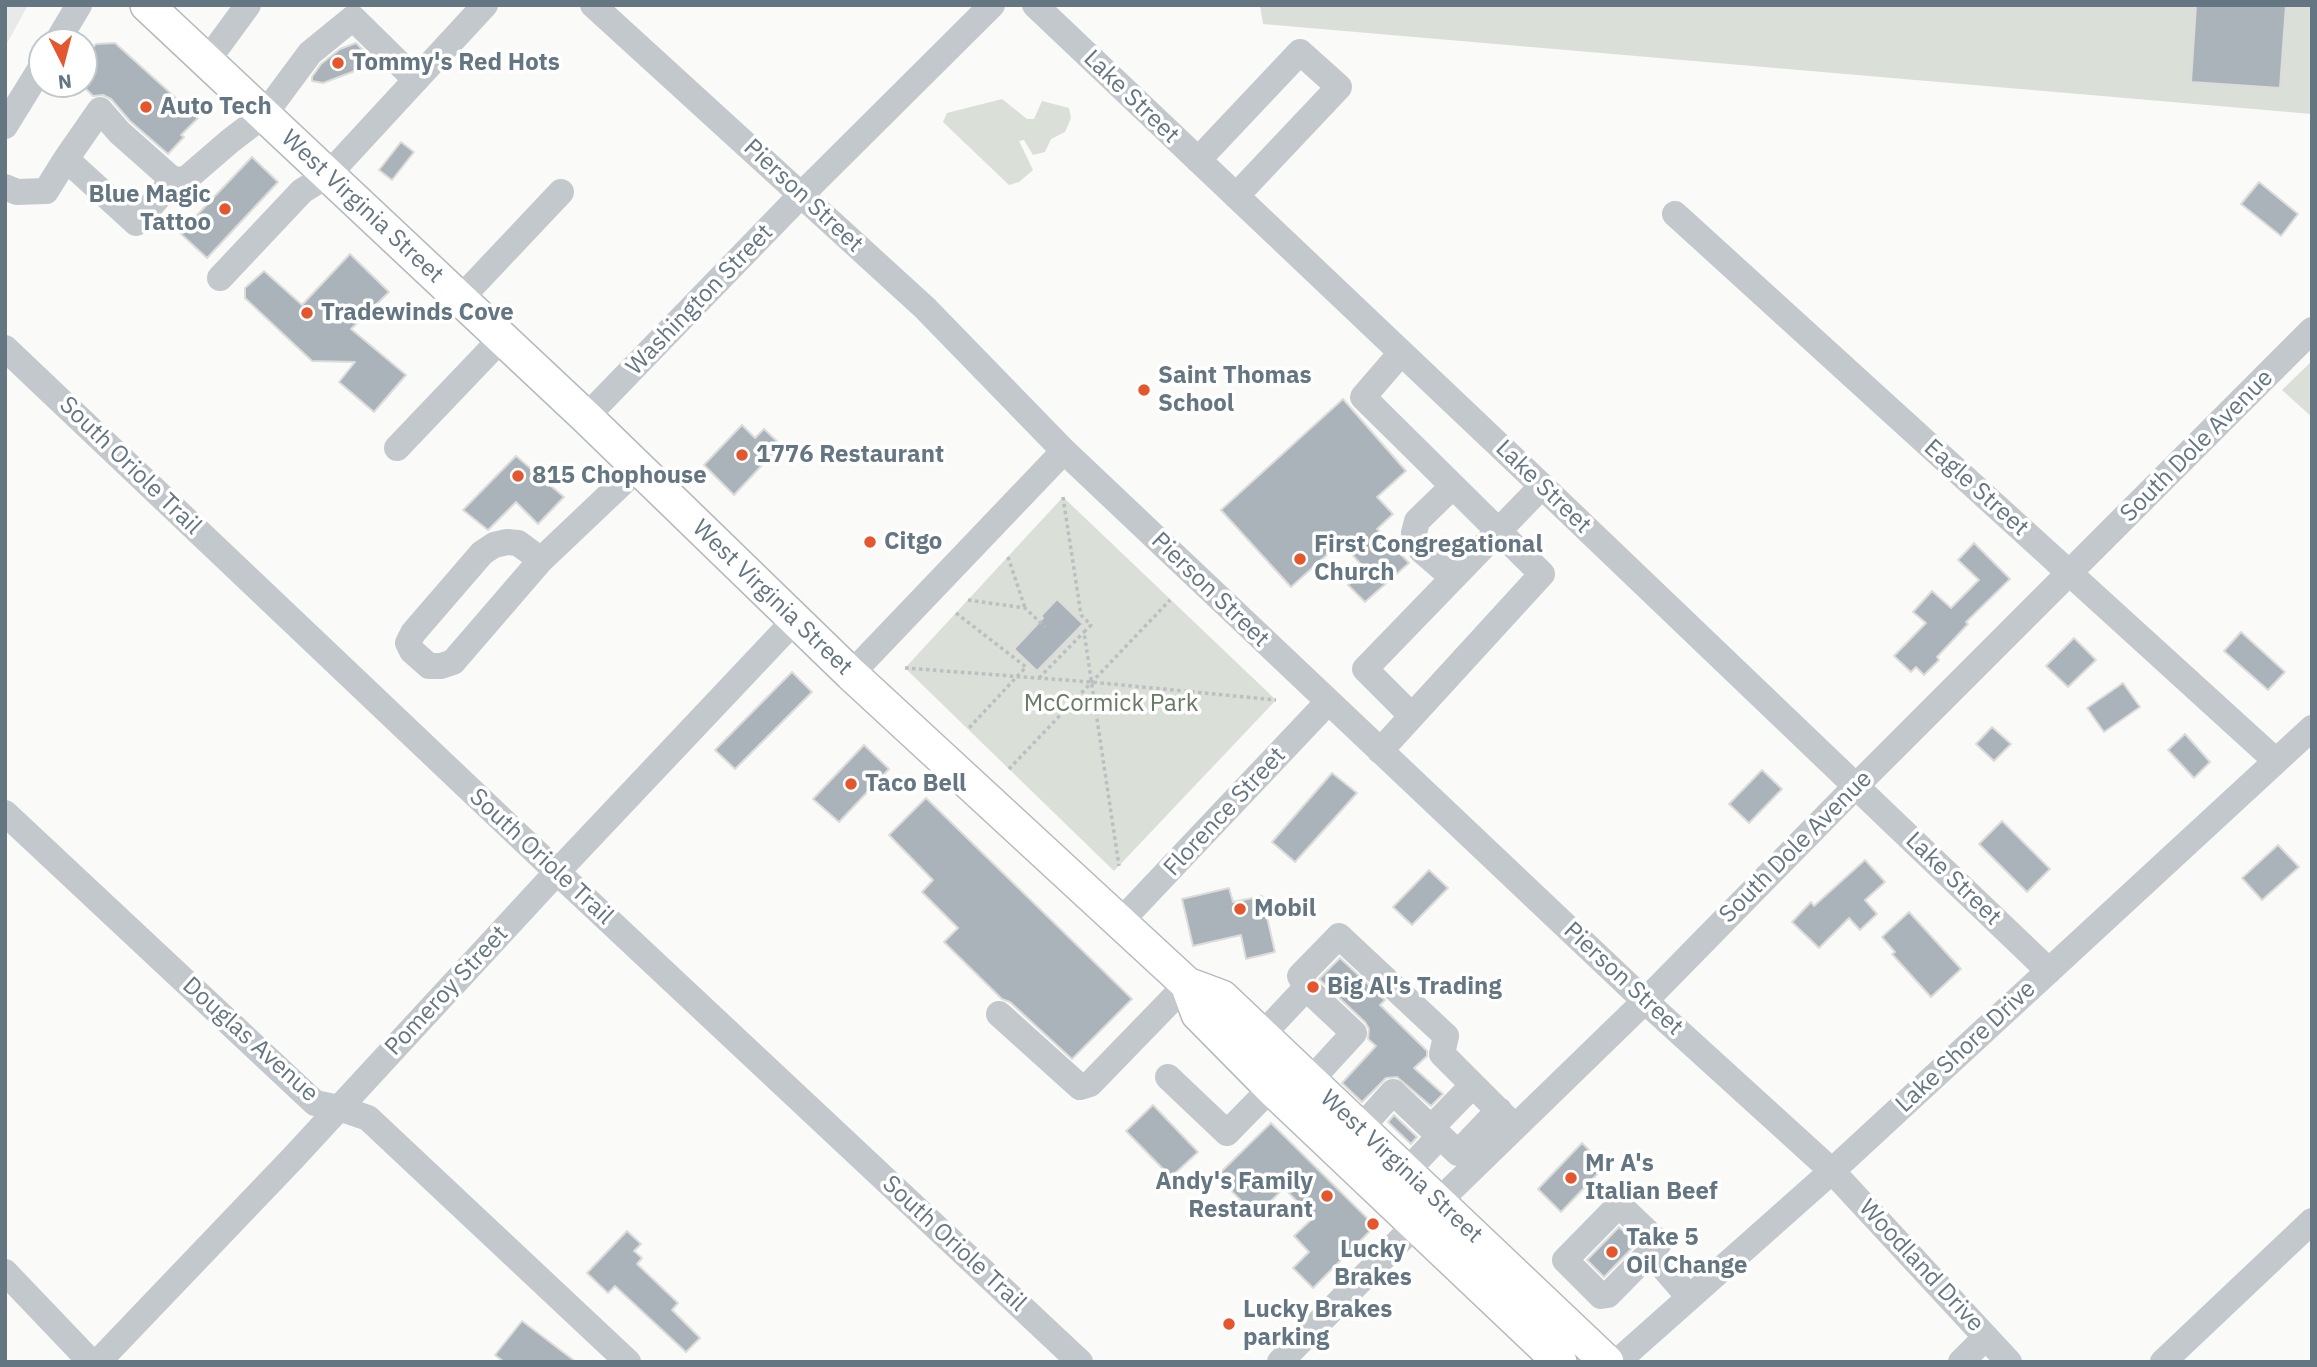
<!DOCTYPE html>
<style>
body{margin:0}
#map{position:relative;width:2317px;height:1367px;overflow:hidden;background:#fafaf8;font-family:"IBM Plex Sans",sans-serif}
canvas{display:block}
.frame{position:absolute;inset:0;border:7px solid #657683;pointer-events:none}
.north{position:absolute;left:28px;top:28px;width:70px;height:70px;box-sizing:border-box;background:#fff;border:2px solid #c1c8cd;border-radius:50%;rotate:174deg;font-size:19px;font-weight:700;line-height:28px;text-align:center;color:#657683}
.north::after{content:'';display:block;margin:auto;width:24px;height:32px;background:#e4572e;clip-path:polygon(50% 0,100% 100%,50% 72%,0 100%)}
</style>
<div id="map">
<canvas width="2317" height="1367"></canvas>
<div class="frame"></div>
<div class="north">N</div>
</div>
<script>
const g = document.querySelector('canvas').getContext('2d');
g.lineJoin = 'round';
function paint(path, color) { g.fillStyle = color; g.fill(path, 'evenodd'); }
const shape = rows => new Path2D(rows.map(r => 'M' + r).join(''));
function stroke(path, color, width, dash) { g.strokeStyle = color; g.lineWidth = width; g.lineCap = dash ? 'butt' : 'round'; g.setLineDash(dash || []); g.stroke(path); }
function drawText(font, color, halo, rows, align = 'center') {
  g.font = font + ' "IBM Plex Sans",sans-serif'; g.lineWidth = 7; g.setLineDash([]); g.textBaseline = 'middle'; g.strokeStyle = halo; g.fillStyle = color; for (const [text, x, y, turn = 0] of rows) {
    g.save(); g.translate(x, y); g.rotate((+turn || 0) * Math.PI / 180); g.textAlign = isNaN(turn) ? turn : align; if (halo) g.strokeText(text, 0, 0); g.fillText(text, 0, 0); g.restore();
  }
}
paint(shape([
 [5,5,28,5,5,47]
]), '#e8e9e9');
paint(shape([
 [1260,5,2312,5,2312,114,1263,24],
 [1002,99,1027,119,1034,119,1042,101,1069,108,1071,118,1065,132,1051,139,1045,152,1033,155,1024,140,1019,141,1033,170,1019,182,1009,185,943,122,947,113],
 [2312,361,2312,417,2282,390],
 [1063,497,1276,700,1114,871,905,668]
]), '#dadfd7');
const building = shape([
 [2196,5,2286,5,2280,88,2191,82,2196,5],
 [115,43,198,118,181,135,184,137,168,154,130,121,111,99,103,95,93,96,84,87,84,57,96,44,115,43],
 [356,43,364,51,368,66,323,83,312,81,312,77,321,64,340,49,356,43],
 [401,142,414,152,392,180,379,170,401,142],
 [252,157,278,182,207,258,180,233,252,157],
 [2259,182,2298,214,2281,236,2241,204,2259,182],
 [350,254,389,292,351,329,406,375,374,412,339,382,355,362,312,361,245,298,245,288,264,271,302,305,350,254],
 [1343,399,1406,471,1377,497,1393,514,1377,529,1409,563,1365,602,1348,585,1365,569,1341,542,1291,587,1221,510,1343,399],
 [742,425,755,438,764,429,781,445,734,495,704,465,742,425],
 [516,456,564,497,538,524,516,502,488,530,463,510,516,456],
 [1974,543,2010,579,1966,622,1968,624,1937,657,1939,660,1924,675,1916,667,1911,672,1894,656,1926,623,1913,612,1932,591,1951,608,1979,580,1958,560,1974,543],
 [1057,599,1083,624,1037,671,1014,649,1043,618,1041,616,1057,599],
 [2241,632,2285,672,2268,690,2224,651,2241,632],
 [2074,638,2096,660,2068,687,2046,666,2074,638],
 [792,672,812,692,735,769,715,750,792,672],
 [2123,683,2140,707,2104,732,2087,708,2123,683],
 [1992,727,2011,744,1994,761,1976,744,1992,727],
 [2185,734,2210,762,2194,778,2168,750,2185,734],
 [864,745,889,769,839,822,813,799,864,745],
 [1762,770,1782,789,1749,823,1729,804,1762,770],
 [1332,773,1357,793,1295,862,1272,842,1332,773],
 [926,798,1132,999,1072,1059,1010,1002,1002,999,944,942,958,928,922,892,933,880,889,835,926,798],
 [2002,821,2050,869,2027,892,1979,844,2002,821],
 [2278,845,2299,867,2262,900,2242,878,2278,845],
 [1865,860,1885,882,1865,900,1877,914,1860,930,1849,918,1819,948,1792,922,1811,902,1814,906,1865,860],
 [1429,870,1448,888,1412,925,1393,907,1429,870],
 [1229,888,1233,902,1262,896,1275,952,1246,959,1241,935,1193,946,1182,899,1229,888],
 [1909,912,1961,969,1931,997,1892,954,1895,952,1882,937,1909,912],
 [1340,958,1385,1000,1380,1005,1427,1051,1427,1056,1414,1068,1443,1094,1431,1106,1397,1077,1386,1078,1362,1102,1342,1083,1376,1046,1368,1039,1369,1029,1365,1022,1319,979,1340,958],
 [1153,1105,1198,1152,1171,1177,1126,1131,1153,1105],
 [1394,1115,1417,1137,1411,1144,1388,1122,1394,1115],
 [1271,1123,1375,1226,1313,1288,1293,1268,1309,1252,1294,1236,1313,1218,1284,1188,1256,1216,1217,1176,1271,1123],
 [1582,1143,1605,1166,1561,1212,1538,1189,1582,1143],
 [1619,1227,1637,1243,1604,1277,1587,1260,1619,1227],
 [627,1231,641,1244,634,1251,642,1258,637,1264,678,1303,672,1310,700,1338,686,1352,615,1286,608,1293,587,1273,627,1231],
 [522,1321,576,1362,504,1362,495,1355,522,1321]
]);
paint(building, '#aab3b9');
stroke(building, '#dcdcda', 2);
const major = shape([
 [147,5,586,417,851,674,1187,984,1222,997,1607,1362],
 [1187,984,1198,1014,1271,1088,1560,1362]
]);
stroke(major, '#b5babe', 36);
stroke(shape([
 [1063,497,1081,615,1091,625,1084,632,1119,866],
 [1008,557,1025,608],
 [968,600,1025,608,1045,627],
 [956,613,1026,667,968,729],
 [905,668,1091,682,1276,700],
 [1039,678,1084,632],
 [1009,769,1170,600]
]), '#bbbfc2', 3.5, [3.5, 3.5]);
stroke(shape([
 [593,5,925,308,1064,451,1645,1001,1832,1171,2009,1362],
 [1035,5,1542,486,2049,971],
 [57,42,79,5],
 [207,61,248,5],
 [5,126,42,66],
 [66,159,100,110,119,132,173,180],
 [1198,160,1300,52,1339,87,1236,196],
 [5,187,17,192,46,191,66,159,136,223,173,180,186,179,230,141,264,115,310,53,353,18,416,80],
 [1675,214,2276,761],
 [220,278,302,191,328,175,485,5],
 [460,299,561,192],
 [5,348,557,872,1080,1362],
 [586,417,802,194,992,5],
 [397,448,502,338],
 [541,560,518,543,507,542,494,545,482,553,413,633,408,643,412,651,429,666,441,666,453,662,541,560,638,468],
 [1452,577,1422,551,1416,543,1414,533,1417,521,1453,486],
 [851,674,1064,451],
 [1412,716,1365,669,1542,486],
 [1380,751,1542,574,1363,397,1401,353],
 [5,813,315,1103,339,1108,368,1118,628,1362],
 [1121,921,1328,702],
 [999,1014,1080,1087,1090,1084,1187,984],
 [1262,1035,1306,988],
 [1168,1077,1227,1133,1271,1088],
 [1310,1081,1354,1033,1306,988,1300,976,1339,936,1446,1036,1442,1054,1515,1127],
 [1360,1129,1393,1092,1431,1128,1473,1085],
 [1406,1172,1440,1136,1458,1153,1499,1110],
 [1619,1205,1659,1243,1608,1295,1601,1296,1565,1260,1619,1205],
 [1650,1252,1689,1297],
 [5,1272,91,1362],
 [98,1362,293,1158,557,872,795,620],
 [1280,1362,1438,1202,1645,1001,1856,786,2312,330],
 [1617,1362,1832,1171,2312,728],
 [1961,1362,1986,1337],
 [2163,1362,2312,1221]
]), '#c3c8cc', 26);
stroke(major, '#fff', 33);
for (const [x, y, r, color] of [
 [338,63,7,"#e4572e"],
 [146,107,7,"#e4572e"],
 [225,209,7,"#e4572e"],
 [307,313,7,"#e4572e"],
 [1144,390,7,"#e4572e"],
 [742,455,7,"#e4572e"],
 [518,476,7,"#e4572e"],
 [870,542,7,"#e4572e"],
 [1300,559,7,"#e4572e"],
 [851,784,7,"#e4572e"],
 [1240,909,7,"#e4572e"],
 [1313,987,7,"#e4572e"],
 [1571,1178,7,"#e4572e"],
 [1327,1196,7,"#e4572e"],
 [1373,1224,7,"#e4572e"],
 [1612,1252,7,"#e4572e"],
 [1229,1324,7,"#e4572e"]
]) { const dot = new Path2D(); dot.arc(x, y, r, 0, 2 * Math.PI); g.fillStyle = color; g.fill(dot); stroke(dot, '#fff', 2.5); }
drawText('bold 24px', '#657683', '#fff', [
 ["Tommy's Red Hots",352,63],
 ["Auto Tech",160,107],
 ["Blue Magic",211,195,"right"],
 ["Tattoo",211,223,"right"],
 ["Tradewinds Cove",321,313],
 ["Saint Thomas",1158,376],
 ["School",1158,404],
 ["1776 Restaurant",756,455],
 ["815 Chophouse",532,476],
 ["Citgo",884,542],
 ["First Congregational",1314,545],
 ["Church",1314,573],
 ["Taco Bell",865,784],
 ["Mobil",1254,909],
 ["Big Al's Trading",1327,987],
 ["Mr A's",1585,1164],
 ["Italian Beef",1585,1192],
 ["Andy's Family",1313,1182,"right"],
 ["Restaurant",1313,1210,"right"],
 ["Take 5",1626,1238],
 ["Oil Change",1626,1266],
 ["Lucky",1373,1250,"center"],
 ["Brakes",1373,1278,"center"],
 ["Lucky Brakes",1243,1310],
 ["parking",1243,1338]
], 'left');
drawText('24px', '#657683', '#fff', [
 ["Lake Street",1131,97,44],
 ["Pierson Street",803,196,43],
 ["West Virginia Street",362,207,43],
 ["Washington Street",700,300,-46],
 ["South Dole Avenue",2197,446,-45],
 ["South Oriole Trail",130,466,44],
 ["Lake Street",1543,487,44],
 ["Eagle Street",1976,488,42],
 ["Pierson Street",1210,590,44],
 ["West Virginia Street",772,598,44],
 ["Florence Street",1225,812,-47],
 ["South Dole Avenue",1796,847,-45],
 ["South Oriole Trail",541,857,43],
 ["Lake Street",1953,879,44],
 ["Pierson Street",1623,979,43],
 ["Pomeroy Street",447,991,-47],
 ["Douglas Avenue",250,1040,42],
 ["Lake Shore Drive",1966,1047,-43],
 ["West Virginia Street",1401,1167,43],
 ["South Oriole Trail",954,1244,43],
 ["Woodland Drive",1921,1266,47]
]);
drawText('24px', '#687a64', '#fff', [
 ["McCormick Park",1111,704]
]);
</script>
